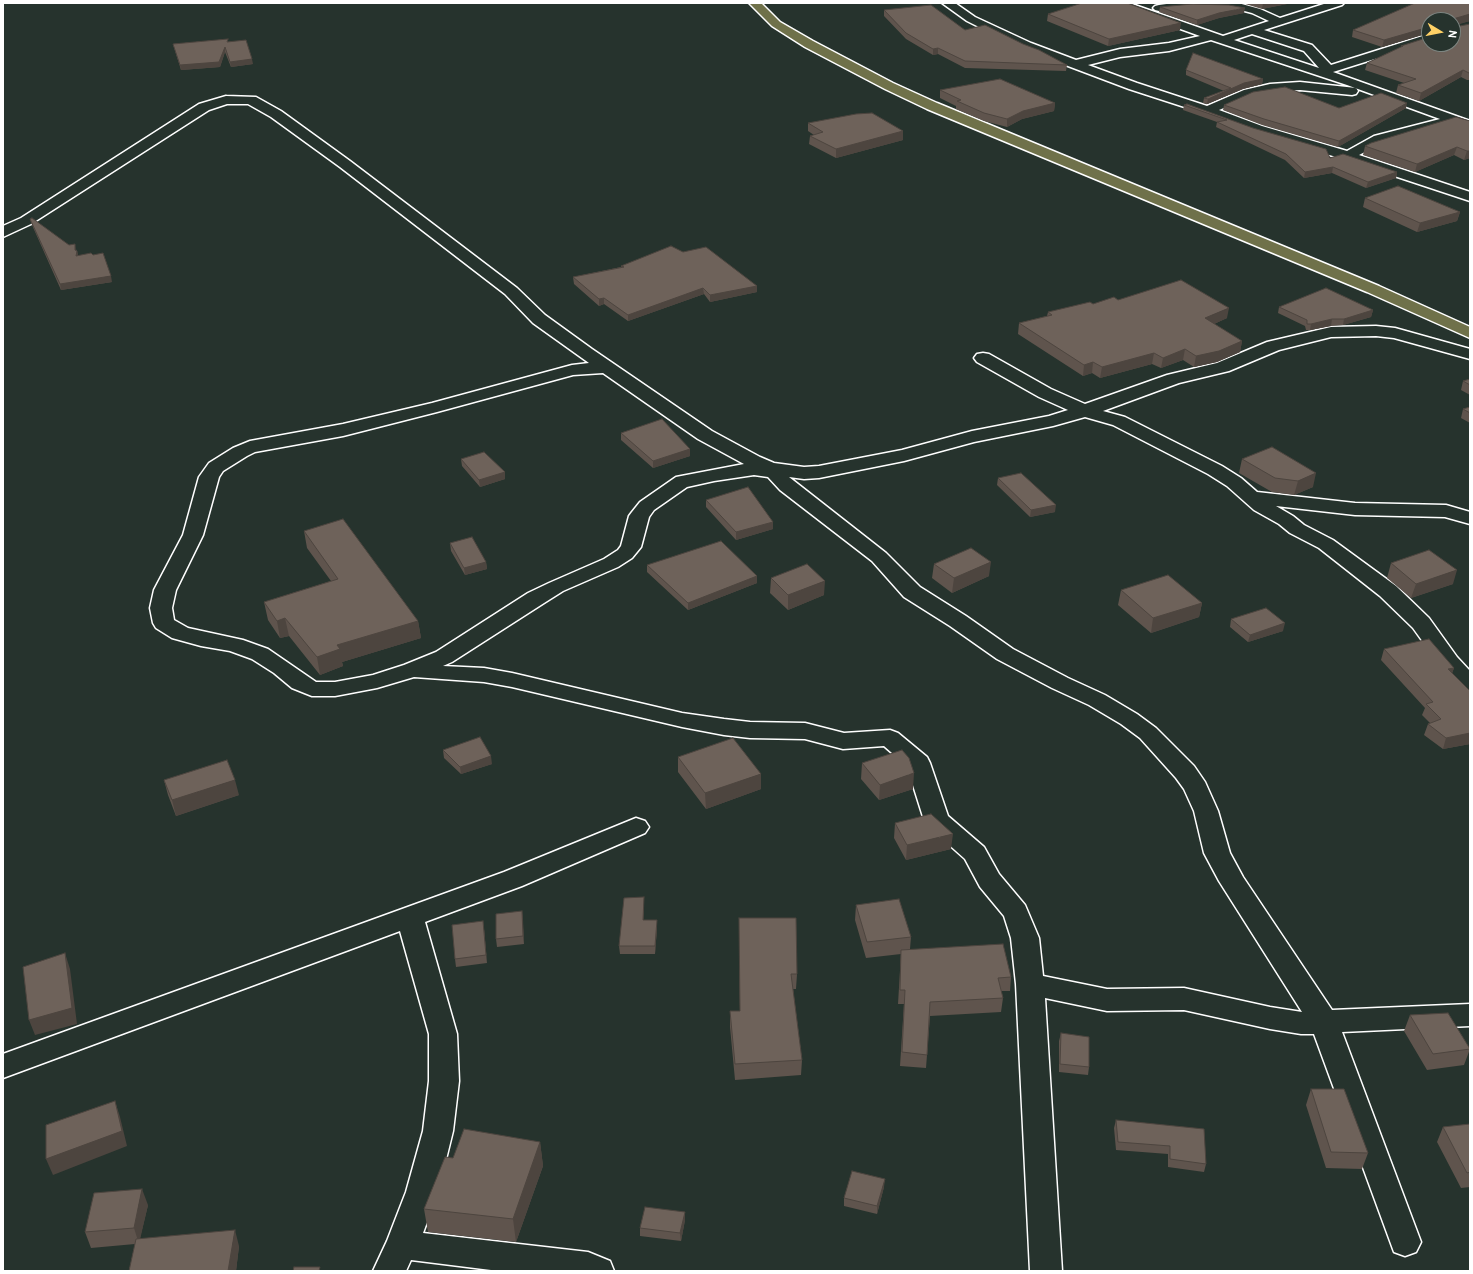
<!DOCTYPE html>
<style>
body{margin:0}
#map{position:relative;width:1473px;height:1274px;overflow:hidden;background:#26332d;font-family:Pangolin,sans-serif}
canvas{display:block}
.frame{position:absolute;inset:0;border:4px solid #fff;pointer-events:none}
.north{position:absolute;left:1421px;top:12px;width:40px;height:40px;box-sizing:border-box;background:#26332d;border:1px solid #7d8581;border-radius:50%;rotate:100deg;font-size:11px;font-weight:700;line-height:16px;text-align:center;color:#fff}
.north::after{content:'';display:block;margin:auto;width:14px;height:18px;background:#ffd166;clip-path:polygon(50% 0,100% 100%,50% 72%,0 100%)}
</style>
<div id="map">
<canvas width="1473" height="1274"></canvas>
<div class="frame"></div>
<div class="north">N</div>
</div>
<script>
const g = document.querySelector('canvas').getContext('2d');
g.lineJoin = 'round';
const shape = rows => new Path2D(rows.map(r => 'M' + r).join(''));
function stroke(path, color, width, dash) { g.strokeStyle = color; g.lineWidth = width; g.lineCap = dash ? 'butt' : 'round'; g.setLineDash(dash || []); g.stroke(path); }
function paint(path, color) { g.fillStyle = color; g.fill(path, 'evenodd'); }
const street = shape([
 [942,3,955,3,975,17,1031,43,1076,60,1120,49,1169,43,1200,36,1114,5,1112,3,1129,3,1223,36,1269,21,1252,13,1237,9,1196,7,1159,11,1155,10,1153,8,1155,6,1159,5,1174,3,1238,3,1260,9,1280,18,1327,3,1344,3,1342,5,1264,30,1312,45,1331,65,1429,34,1429,42,1333,72,1470,121,1470,129,1453,123,1384,142,1359,155,1470,192,1470,201,1343,159,1252,132,1203,113,1129,89,1023,49,967,21,942,3],
 [1252,34,1304,51,1319,68,1234,40,1252,34],
 [1211,40,1347,85,1440,119,1374,136,1347,151,1262,126,1219,110,1252,96,1270,92,1300,90,1352,95,1356,94,1358,91,1356,88,1300,82,1270,84,1244,90,1207,106,1137,83,1088,65,1120,57,1169,51,1211,40],
 [226,96,256,97,281,111,350,161,517,288,545,315,592,349,712,431,760,457,774,463,804,467,819,466,902,450,972,431,1049,416,1068,410,1039,397,977,362,974,358,977,354,983,353,989,354,1051,389,1085,404,1167,375,1217,363,1267,342,1331,327,1376,326,1395,328,1470,349,1470,359,1394,338,1376,336,1331,337,1279,350,1229,371,1179,383,1103,411,1125,417,1222,466,1241,478,1257,492,1355,503,1446,505,1470,512,1470,524,1445,517,1355,515,1276,506,1293,516,1304,525,1333,540,1396,586,1429,618,1457,657,1470,671,1470,691,1462,689,1441,667,1413,628,1380,596,1319,548,1290,533,1279,524,1254,510,1227,486,1208,474,1113,425,1085,417,1053,426,974,442,904,461,819,478,804,479,789,477,886,553,920,587,966,616,1013,649,1068,678,1105,695,1137,714,1156,728,1194,766,1205,782,1218,811,1230,853,1243,877,1332,1010,1470,1004,1470,1026,1342,1032,1421,1242,1416,1252,1405,1256,1394,1252,1314,1034,1301,1034,1270,1029,1184,1010,1107,1011,1045,998,1062,1271,1030,1271,1016,984,1011,938,1004,916,980,887,965,859,928,826,924,820,907,766,884,746,843,749,805,739,750,738,724,735,682,727,512,687,484,682,414,677,377,688,335,696,312,696,292,688,274,673,252,659,230,651,201,646,172,638,156,628,153,623,150,608,154,590,183,535,199,477,209,463,233,448,250,441,343,424,432,403,572,365,589,363,533,323,505,294,340,167,271,117,248,104,227,104,209,110,31,224,3,237,3,226,21,218,199,104,226,96],
 [603,373,698,439,744,464,676,477,640,502,632,512,629,516,621,546,618,550,604,559,549,583,528,593,436,652,404,665,373,675,335,682,316,682,268,649,243,640,188,628,174,620,172,608,176,590,203,535,219,477,223,471,247,456,255,452,343,436,437,412,573,375,603,373],
 [754,475,768,477,780,490,872,561,904,597,950,626,997,659,1052,688,1089,705,1121,724,1140,738,1176,778,1184,789,1194,811,1204,853,1219,881,1302,1012,1270,1007,1184,988,1107,989,1043,976,1039,938,1025,905,999,874,984,847,948,816,930,763,927,757,898,733,890,730,844,733,805,723,750,722,724,719,682,713,512,673,484,668,443,666,452,662,544,603,563,591,618,567,632,558,641,547,649,517,654,510,687,487,714,481,754,475],
 [636,818,645,821,649,827,645,833,522,886,425,922,457,1034,459,1081,453,1131,438,1192,423,1233,588,1252,610,1261,614,1271,499,1271,411,1260,406,1271,373,1271,387,1241,406,1192,423,1131,429,1081,429,1034,400,931,3,1078,3,1054,504,872,636,818]
]);
const highway = shape([
 [749,3,761,3,780,22,813,41,893,83,937,103,1379,286,1470,327,1470,338,1367,292,927,109,885,89,805,47,772,26,749,3]
]);
stroke(street, '#fff', 3);
stroke(highway, '#fff', 3);
paint(street, '#26332d');
paint(highway, '#6f714a');
paint(shape([
 [1242,3,1292,3,1262,9],
 [1470,3,1470,21,1453,25,1455,27,1470,24,1470,80,1467,80,1461,77,1419,101,1396,93,1398,85,1404,83,1365,70,1367,63,1401,47,1401,46,1453,44,1429,20,1429,33,1382,47,1352,37,1353,30],
 [1160,7,1244,13,1219,18,1197,25,1159,12],
 [884,10,965,30,1023,44,1067,65,1066,71,965,68,938,54,933,55,906,39,884,16],
 [1048,14,1180,30,1108,46,1047,21],
 [228,39,228,42,253,64,231,67,225,52,220,67,181,70,173,44],
 [1186,70,1263,79,1262,84,1243,89,1207,104,1203,103,1204,98,1224,91,1186,75],
 [940,90,1055,103,1054,111,1022,119,1007,127,984,121,956,109,956,106,940,98],
 [1187,104,1330,158,1397,172,1396,178,1366,188,1332,173,1304,178,1285,160,1216,127,1217,122,1183,110,1184,105],
 [1224,105,1339,108,1406,108,1338,147,1262,125,1223,110],
 [1470,121,1470,158,1464,160,1454,155,1415,172,1363,155,1365,146],
 [808,123,903,131,903,140,836,158,809,144,810,136,814,135,808,131],
 [1365,198,1460,212,1457,221,1417,232,1363,207],
 [30,219,77,251,78,256,112,282,61,290,32,225],
 [621,266,757,286,757,292,710,302,704,294,628,321,604,304,599,306,574,284,573,277,621,267],
 [1118,300,1227,318,1214,324,1242,341,1240,352,1217,362,1194,367,1183,360,1161,368,1152,364,1100,378,1092,373,1083,376,1018,334,1019,323,1047,316,1048,312],
 [1279,307,1373,310,1371,317,1343,325,1331,326,1310,330,1306,330,1305,326,1278,313],
 [1470,379,1470,395,1461,390,1463,381],
 [1470,407,1470,423,1461,418,1463,409],
 [621,433,690,449,690,456,653,468,621,440],
 [461,459,505,472,505,479,480,487,462,466],
 [1242,459,1313,487,1294,495,1272,492,1239,473],
 [998,478,1055,512,1030,517,997,485],
 [706,500,773,522,773,529,736,540,706,507],
 [304,531,418,621,421,638,342,662,343,666,320,675,289,636,280,638,268,620,264,602,331,581,307,548],
 [450,543,486,562,487,569,465,575,451,551],
 [1391,563,1453,584,1411,598,1387,578],
 [934,564,989,576,952,593,932,578],
 [647,565,757,576,757,583,688,610,647,572],
 [771,578,824,595,788,610,770,593],
 [1121,590,1202,603,1199,617,1151,633,1118,605],
 [1231,619,1283,631,1248,642,1230,627],
 [1384,649,1454,668,1452,673,1470,691,1470,744,1443,749,1424,735,1428,724,1430,723,1422,715,1425,708,1381,660],
 [443,750,492,764,461,774,444,758],
 [678,757,761,789,706,809,678,772],
 [862,763,913,789,879,800,861,779],
 [164,780,239,795,176,816,168,795],
 [895,823,951,849,906,860,894,838],
 [644,905,643,920,657,920,657,928,655,954,620,954,619,946],
 [856,905,911,937,910,949,1011,977,1010,991,1001,991,1003,998,1001,1012,930,1016,926,1068,900,1066,904,1004,898,1004,901,954,866,958,855,920],
 [522,911,524,944,497,947,496,939],
 [739,918,797,974,796,989,793,989,802,1060,801,1075,735,1080,730,1027,730,1011,740,1011],
 [484,929,487,963,456,967,455,959],
 [1410,1015,1470,1049,1464,1065,1427,1070,1404,1031],
 [1061,1033,1089,1067,1088,1075,1059,1072,1059,1041],
 [1470,1063,1470,1072,1469,1066],
 [1311,1089,1368,1153,1362,1169,1326,1168,1306,1105],
 [1116,1120,1206,1164,1204,1172,1168,1167,1168,1154,1116,1150,1114,1128],
 [1470,1124,1470,1187,1461,1188,1437,1142,1443,1127],
 [540,1142,543,1166,516,1242,428,1232,424,1209,453,1158],
 [884,1187,877,1214,844,1206,844,1198],
 [148,1205,140,1238,239,1246,236,1271,129,1271,135,1244,91,1248,85,1232],
 [685,1212,685,1220,681,1241,640,1236,640,1228]
]), '#5f544d');
paint(shape([
 [1263,3,1292,3,1262,9],
 [1245,8,1244,13,1219,18,1197,25,1197,20,1219,13],
 [1470,14,1470,21,1453,26,1453,19],
 [1181,23,1180,30,1108,46,1109,39],
 [1429,27,1429,33,1382,47,1384,40],
 [225,47,225,52,220,67,181,70,180,65],
 [938,48,938,54,933,55,933,49],
 [252,59,253,64,231,67,230,62],
 [1463,70,1461,77,1419,101,1421,93],
 [1263,79,1262,84,1243,89,1207,104,1208,99,1244,83],
 [1055,103,1054,111,1022,119,1007,127,1007,119,1023,111],
 [1407,103,1406,108,1338,147,1339,141],
 [903,131,903,140,836,158,836,149],
 [1457,147,1454,155,1415,172,1417,164],
 [1467,151,1470,151,1470,158,1464,160],
 [1333,167,1332,173,1304,178,1305,172],
 [1397,172,1396,178,1366,188,1368,182],
 [1460,212,1457,221,1417,232,1420,223],
 [75,244,77,253,77,251,79,258,76,256],
 [111,276,112,282,61,290,60,284],
 [757,286,757,292,710,302,710,295],
 [703,288,704,294,628,321,628,315],
 [604,298,604,304,599,306,599,299],
 [1229,308,1227,318,1203,329,1205,318],
 [1373,310,1371,317,1343,325,1344,319],
 [1332,319,1331,326,1310,330,1311,324],
 [1242,341,1240,352,1217,362,1194,367,1196,356],
 [1185,349,1183,360,1161,368,1163,358],
 [1154,353,1152,364,1100,378,1102,367],
 [1093,362,1092,373,1083,376,1084,365],
 [690,449,690,456,653,468,653,461],
 [505,472,505,479,480,487,479,480],
 [1316,473,1313,487,1294,495,1298,481],
 [1056,505,1055,512,1030,517,1031,510],
 [773,522,773,529,736,540,736,532],
 [486,562,487,569,465,575,464,568],
 [991,562,989,576,952,593,954,578],
 [1457,570,1453,584,1411,598,1416,584],
 [757,576,757,583,688,610,688,603],
 [825,581,824,595,788,610,788,595],
 [1202,603,1199,617,1151,633,1153,618],
 [285,618,289,636,280,638,277,621],
 [418,621,421,638,342,662,343,666,320,675,317,657,337,645],
 [1285,623,1283,631,1248,642,1250,635],
 [1454,668,1450,679,1448,669],
 [1470,733,1470,744,1443,749,1446,738],
 [491,756,492,764,461,774,460,767],
 [914,773,913,789,879,800,880,785],
 [761,774,761,789,706,809,705,793],
 [235,780,239,795,176,816,172,800],
 [953,834,951,849,906,860,907,845],
 [644,897,644,905,643,928,643,920],
 [522,911,523,919,524,944,523,936],
 [657,920,657,928,655,954,655,946],
 [483,921,484,929,487,963,486,955],
 [65,953,70,969,77,1024,35,1035,29,1020],
 [115,1101,120,1117,127,1146,53,1175,46,1159],
 [540,1142,543,1166,516,1242,513,1219],
 [885,1179,884,1187,877,1214,877,1206],
 [142,1189,148,1205,139,1244,134,1228],
 [685,1212,685,1220,681,1241,680,1233],
 [235,1230,239,1246,236,1271,228,1271]
]), '#4d453f');
const building = shape([
 [1082,3,1127,3,1181,23,1109,39,1048,14,1082,3],
 [1415,3,1470,3,1470,14,1453,19,1453,26,1455,27,1470,24,1470,73,1469,73,1463,70,1421,93,1398,85,1416,79,1367,63,1403,46,1401,46,1429,37,1429,44,1453,44,1453,20,1429,20,1429,27,1384,40,1353,30,1415,3],
 [1192,4,1229,5,1245,8,1219,13,1197,20,1160,7,1192,4],
 [931,5,965,30,985,25,1023,44,1039,50,1067,65,965,61,938,48,933,49,906,33,884,10,931,5],
 [228,39,227,42,246,40,252,59,230,62,225,47,219,62,180,65,173,44,228,39],
 [1193,53,1263,79,1244,83,1208,99,1204,98,1231,88,1186,70,1193,53],
 [1000,79,1055,103,1023,111,1007,119,984,113,957,101,961,100,940,90,1000,79],
 [1285,87,1339,108,1381,93,1407,103,1339,141,1264,119,1224,105,1253,92,1285,87],
 [1187,104,1253,128,1326,149,1330,158,1343,154,1397,172,1368,182,1333,167,1305,172,1286,154,1217,122,1227,120,1184,105,1187,104],
 [872,113,903,131,836,149,810,136,823,132,808,123,856,114,872,113],
 [1456,117,1470,121,1470,151,1467,151,1457,147,1417,164,1365,146,1371,143,1456,117],
 [1398,186,1460,212,1420,223,1365,198,1398,186],
 [32,218,69,245,75,244,75,250,77,251,76,256,91,253,93,255,103,253,111,276,60,284,30,219,32,218],
 [671,246,683,252,706,247,757,286,710,295,703,288,628,315,604,298,599,299,573,277,624,267,621,266,671,246],
 [1181,280,1229,308,1205,318,1242,341,1219,351,1196,356,1185,349,1163,358,1154,353,1102,367,1093,362,1084,365,1019,323,1052,315,1048,312,1090,302,1093,304,1114,297,1118,300,1181,280],
 [1326,288,1373,310,1344,319,1332,319,1311,324,1307,324,1307,320,1279,307,1326,288],
 [1470,379,1470,385,1463,381,1470,379],
 [1470,407,1470,413,1463,409,1470,407],
 [662,419,690,449,653,461,621,433,662,419],
 [1272,447,1316,473,1298,481,1275,478,1242,459,1272,447],
 [484,452,505,472,479,480,461,459,484,452],
 [1021,473,1056,505,1031,510,998,478,1021,473],
 [748,487,773,522,736,532,706,500,748,487],
 [343,519,418,621,337,645,340,649,317,657,285,618,277,621,264,602,338,579,304,531,343,519],
 [472,537,486,562,464,568,450,543,472,537],
 [721,541,757,576,688,603,647,565,721,541],
 [971,548,991,562,954,578,934,564,971,548],
 [1429,550,1457,570,1416,584,1391,563,1429,550],
 [807,564,825,581,788,595,771,578,807,564],
 [1168,575,1202,603,1153,618,1121,590,1168,575],
 [1266,608,1285,623,1250,635,1231,619,1266,608],
 [1429,639,1454,668,1448,669,1470,691,1470,733,1446,738,1428,724,1441,719,1426,704,1433,702,1384,649,1429,639],
 [480,737,491,756,460,767,443,750,480,737],
 [733,738,761,774,705,793,678,757,733,738],
 [902,750,909,758,914,773,880,785,862,763,902,750],
 [227,760,235,780,172,800,164,780,227,760],
 [931,814,953,834,907,845,895,823,931,814],
 [644,897,643,920,657,920,655,946,619,946,624,898,644,897],
 [899,899,911,937,867,942,856,905,899,899],
 [522,911,523,936,496,939,496,914,522,911],
 [739,918,796,918,797,974,791,974,802,1060,735,1064,730,1011,740,1011,739,918],
 [483,921,486,955,455,959,452,925,483,921],
 [1003,944,1011,977,998,978,1003,998,930,1002,927,1055,902,1052,905,990,900,990,901,950,1003,944],
 [65,953,72,1008,29,1020,23,967,65,953],
 [1448,1013,1470,1049,1433,1054,1410,1015,1448,1013],
 [1061,1033,1089,1037,1089,1067,1060,1064,1061,1033],
 [1311,1089,1344,1089,1368,1153,1331,1152,1311,1089],
 [115,1101,122,1131,46,1159,46,1125,115,1101],
 [1116,1120,1204,1129,1206,1164,1170,1159,1170,1146,1118,1142,1116,1120],
 [1470,1124,1470,1172,1467,1173,1443,1127,1470,1124],
 [464,1129,540,1142,513,1219,424,1209,445,1157,453,1158,464,1129],
 [852,1171,885,1179,877,1206,844,1198,852,1171],
 [142,1189,134,1228,85,1232,94,1193,142,1189],
 [645,1207,685,1212,680,1233,640,1228,645,1207],
 [235,1230,228,1271,129,1271,136,1239,235,1230],
 [294,1267,320,1267,319,1271,293,1271,294,1267]
]);
paint(building, '#6e625a');
stroke(building, '#4d453f', 1);
</script>
